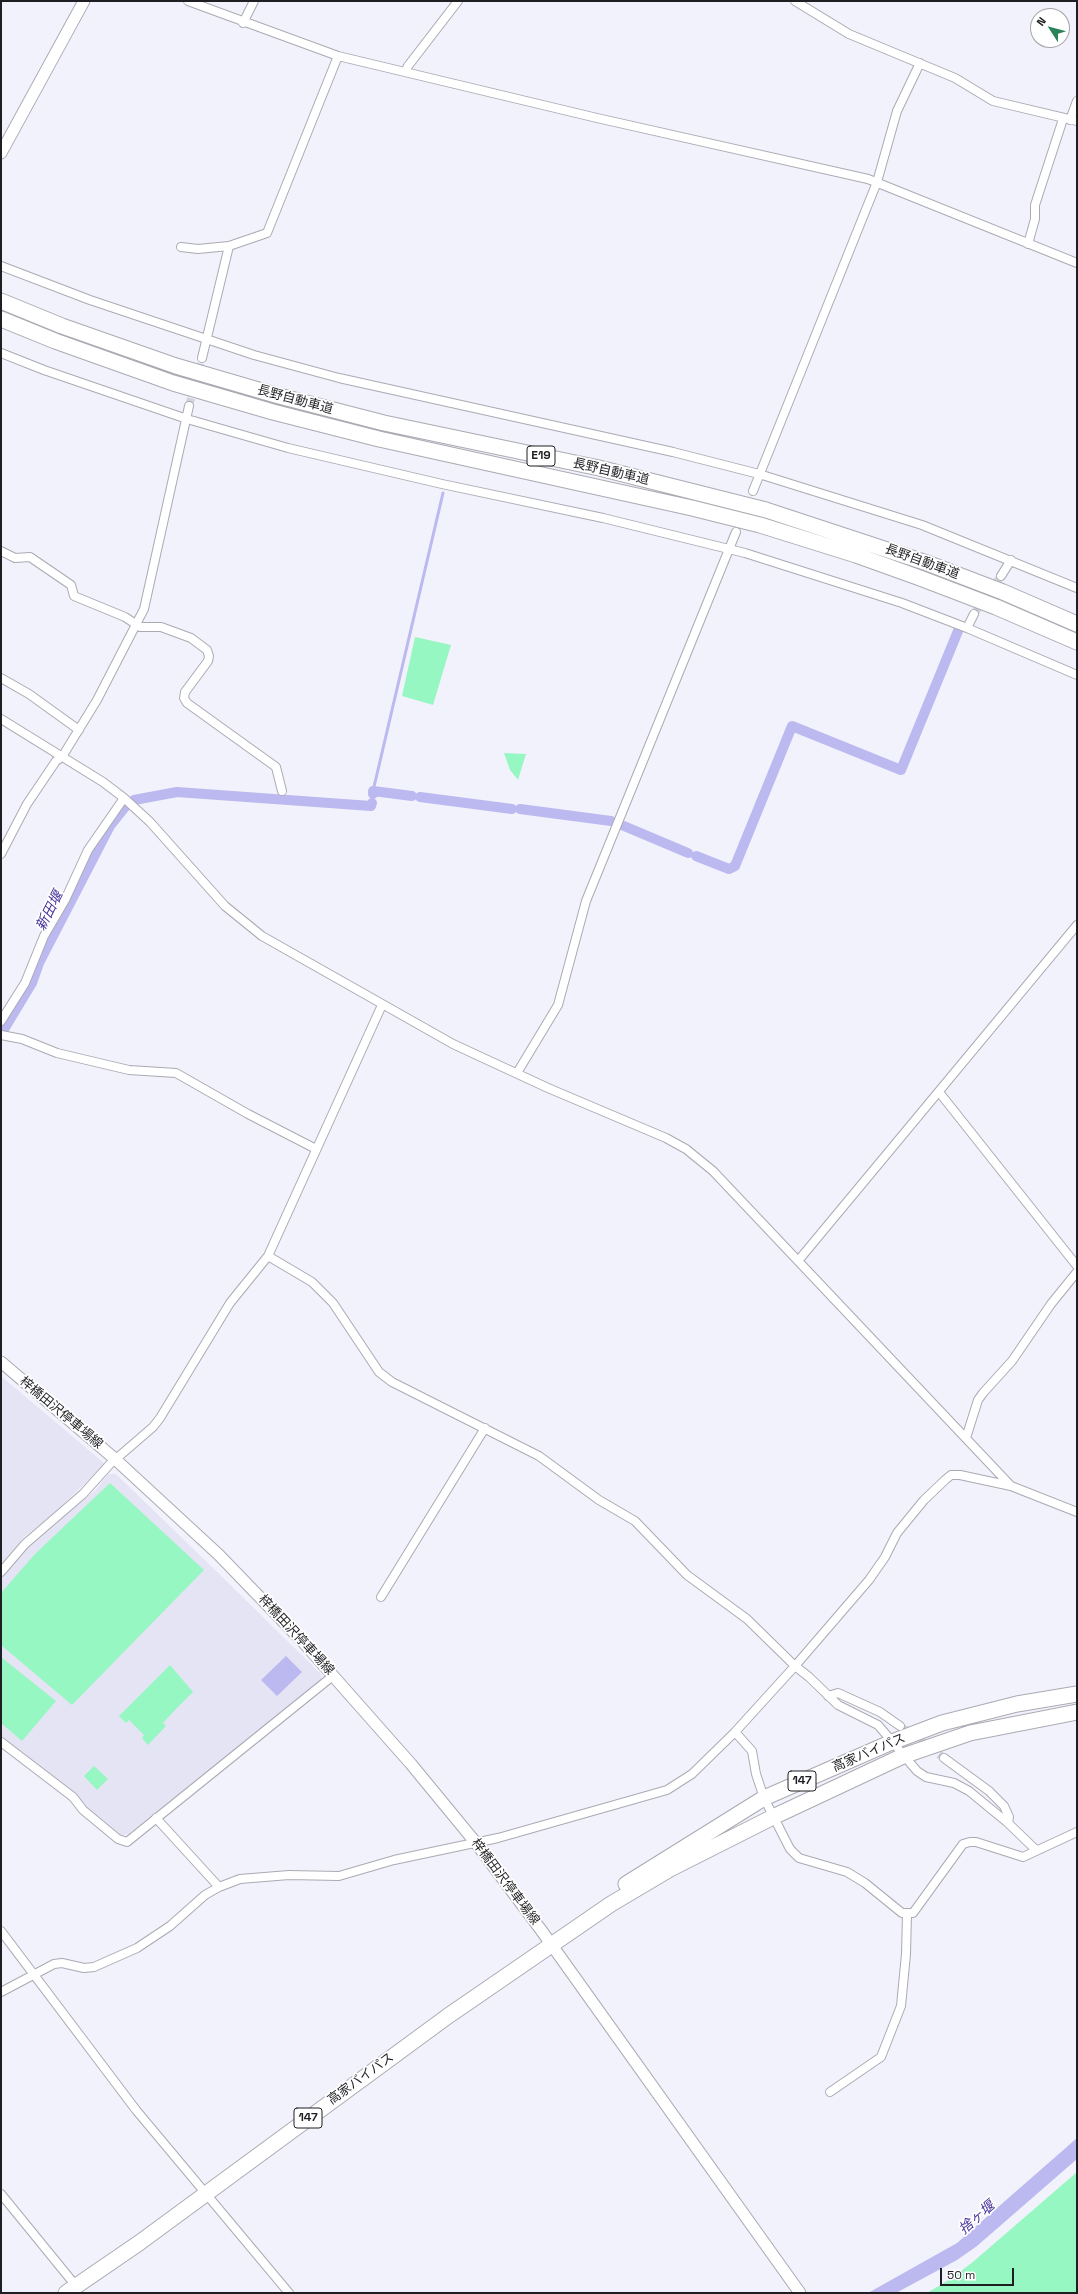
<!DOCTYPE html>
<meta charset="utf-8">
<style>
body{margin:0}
#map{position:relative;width:1078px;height:2294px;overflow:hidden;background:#f2f2fc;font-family:"Space Grotesk",sans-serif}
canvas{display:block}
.frame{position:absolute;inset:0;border:2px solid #1f1f23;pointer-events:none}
.north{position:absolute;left:1030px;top:8px;width:40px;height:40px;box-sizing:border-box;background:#fff;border:1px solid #a5a5a7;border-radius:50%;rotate:306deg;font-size:11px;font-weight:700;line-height:16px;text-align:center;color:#1f1f23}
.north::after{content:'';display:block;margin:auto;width:14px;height:18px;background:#2a845a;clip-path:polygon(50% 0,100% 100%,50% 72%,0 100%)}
.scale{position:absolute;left:940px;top:2268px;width:74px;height:18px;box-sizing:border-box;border:2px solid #1f1f23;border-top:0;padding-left:5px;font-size:12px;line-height:14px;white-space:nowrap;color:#1f1f23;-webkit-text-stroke:3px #fff;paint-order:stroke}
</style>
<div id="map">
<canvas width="1078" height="2294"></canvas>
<div class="frame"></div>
<div class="north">N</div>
<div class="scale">50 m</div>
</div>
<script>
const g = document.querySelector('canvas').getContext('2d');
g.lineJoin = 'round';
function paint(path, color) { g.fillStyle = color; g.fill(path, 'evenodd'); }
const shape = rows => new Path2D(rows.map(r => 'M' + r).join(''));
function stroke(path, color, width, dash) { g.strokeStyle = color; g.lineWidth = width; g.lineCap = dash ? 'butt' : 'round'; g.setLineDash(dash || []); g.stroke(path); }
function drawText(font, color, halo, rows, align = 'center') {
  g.font = font + ' "Space Grotesk","Noto Sans JP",sans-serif'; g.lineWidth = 3.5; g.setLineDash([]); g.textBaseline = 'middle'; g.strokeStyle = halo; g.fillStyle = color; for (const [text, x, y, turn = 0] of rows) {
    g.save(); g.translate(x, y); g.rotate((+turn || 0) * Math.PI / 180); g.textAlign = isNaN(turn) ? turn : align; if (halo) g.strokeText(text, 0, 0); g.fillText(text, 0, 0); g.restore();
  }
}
paint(shape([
 [1,1376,105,1464,51,1516,24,1537,1,1565],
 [108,1474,116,1474,211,1566,321,1674,322,1681,128,1834,121,1835,87,1807,76,1795,1,1737,1,1578,30,1544,96,1490]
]), '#e4e4f5');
paint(shape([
 [415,637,451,645,433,705,402,696],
 [504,753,526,754,518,780,510,770],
 [110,1483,204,1570,72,1705,1,1645,1,1593,35,1554],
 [1,1657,56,1701,22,1741,1,1723],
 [170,1665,193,1692,176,1709,163,1723,166,1726,148,1745,142,1738,144,1735,129,1720,126,1723,119,1716],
 [94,1766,108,1779,97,1790,84,1776],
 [1077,2172,1077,2293,927,2293,952,2278,974,2261]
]), '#97f7c2');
paint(shape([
 [286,1656,302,1672,277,1696,261,1680],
 [1077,2138,1077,2159,977,2246,957,2260,896,2293,868,2293,957,2243]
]), '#bbb9f0');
stroke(shape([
 [373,791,443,493]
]), '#bbb9f0', 3);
stroke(shape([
 [373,794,373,791,412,796],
 [420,797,512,809],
 [134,800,177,792,371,806,372,803],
 [520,809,611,821],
 [624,826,688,853],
 [696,856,729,869,735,866,792,726,901,770,958,631],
 [3,1031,32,983,39,963,110,826,126,806]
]), '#bbb9f0', 10);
stroke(shape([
 [189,406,202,358],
 [974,614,1001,576],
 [900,1726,944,1758]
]), '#d2d2db', 8, [8, 4]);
const street = shape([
 [188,1,338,56,597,118,868,179,1077,263],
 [795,1,849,34,955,78,993,101,1077,121],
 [243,23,254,1],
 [405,72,408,66,458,1],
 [1070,120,1077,101],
 [1028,244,1035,219,1035,205,1063,119],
 [181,247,198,249,229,246],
 [1,266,90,300,254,355,339,378,673,452,759,474,922,525,1077,588],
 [1,353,44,370,187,419,288,448,442,484,603,518,745,553,902,603,967,628,1077,675],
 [202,358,229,246,267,233,338,56],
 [753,491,877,182,897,111,920,63],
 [1,551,15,558,30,557,71,585,74,596,125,617,140,627,161,627,191,638,207,650,209,656,208,661,185,692,184,698,187,703,276,767,282,791],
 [1001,576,1011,560],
 [967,628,974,614],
 [1,678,29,694,79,730],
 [1,719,103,782,124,798,150,822,225,906,262,936,453,1044,548,1088,666,1138,686,1149,713,1171,1011,1486],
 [1,854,27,804,56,761,62,757,97,700,144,609,189,406],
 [1,1021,25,983,44,936,65,900,88,850,124,798],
 [1,1035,22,1039,57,1053,129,1070,176,1073,248,1114,316,1149],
 [517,1073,558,1005,586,901,736,532],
 [939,1092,1077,1266],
 [268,1256,312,1282,333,1303,379,1372,392,1382,539,1456,599,1500,635,1521,687,1575,747,1619,795,1666,809,1677,838,1705,878,1725,917,1771,926,1777,954,1783,969,1791,1008,1823,1036,1850],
 [798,1261,1077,925],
 [966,1438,978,1400,983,1393,1012,1361,1051,1304,1077,1272],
 [1,1572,25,1544,83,1494,110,1464,153,1427,160,1418,230,1303,268,1256,382,1005],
 [381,1597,485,1428],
 [828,1696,838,1693,880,1712,900,1726],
 [735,1732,752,1751,756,1774,764,1798,790,1849,799,1858,847,1872,865,1883,902,1913,913,1913,963,1844,970,1842,976,1842,1023,1857,1077,1832],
 [1,1742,73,1797,83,1810,118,1839,127,1842,334,1675],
 [944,1758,989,1791,1004,1806,1009,1817,1008,1823],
 [156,1818,219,1887],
 [1,1931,136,2110,289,2293],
 [1,1992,54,1964,62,1963,84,1968,94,1967,137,1948,170,1926,205,1895,219,1887,240,1879,289,1875,339,1876,394,1860,498,1838,667,1790,692,1774,735,1732,795,1666,869,1580,885,1557,897,1533,924,1500,945,1480,951,1475,960,1475,1011,1486,1077,1512],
 [830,2092,881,2057,901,2006,906,1954,907,1915],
 [1,2194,76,2286]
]);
const secondary = shape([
 [1,153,84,1],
 [1,1362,115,1459,219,1555,304,1643,411,1764,476,1843,541,1930,800,2293]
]);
const highway = shape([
 [1,301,62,326,176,366,279,396,384,423,599,468,766,510,927,563,1003,592,1077,624],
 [1,319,55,341,173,383,273,412,379,439,692,508,760,525,856,555,920,578,996,607,1077,642],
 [626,1884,764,1798,892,1742,942,1723,1017,1704,1077,1694],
 [66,2293,139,2243,448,2016,611,1904,670,1869,773,1817,903,1756,970,1733,1077,1712]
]);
stroke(street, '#aaaab3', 10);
stroke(secondary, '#aaaab3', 13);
stroke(highway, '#aaaab3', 17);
stroke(street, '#fff', 8);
stroke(secondary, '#fff', 11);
stroke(highway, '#fff', 15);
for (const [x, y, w] of [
 [541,456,28],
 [802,1781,28],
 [308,2118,28]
]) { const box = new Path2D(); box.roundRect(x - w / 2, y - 10, w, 20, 3); g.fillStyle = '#fff'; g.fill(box); stroke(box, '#1f1f23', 1); }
drawText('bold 12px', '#1f1f23', null, [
 ["E19",541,456],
 ["147",802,1781],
 ["147",308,2118]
]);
drawText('13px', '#1f1f23', '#fff', [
 ["長野自動車道",295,400,15],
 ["長野自動車道",611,472,13],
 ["長野自動車道",922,562,20],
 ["梓橋田沢停車場線",61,1413,40],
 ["梓橋田沢停車場線",296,1635,47],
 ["高家バイパス",869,1753,-23],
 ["梓橋田沢停車場線",505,1882,53],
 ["高家バイパス",361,2079,-36]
]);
drawText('italic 14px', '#48339a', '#fff', [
 ["新田堰",50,911,-63],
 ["捨ヶ堰",977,2218,-41]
]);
</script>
